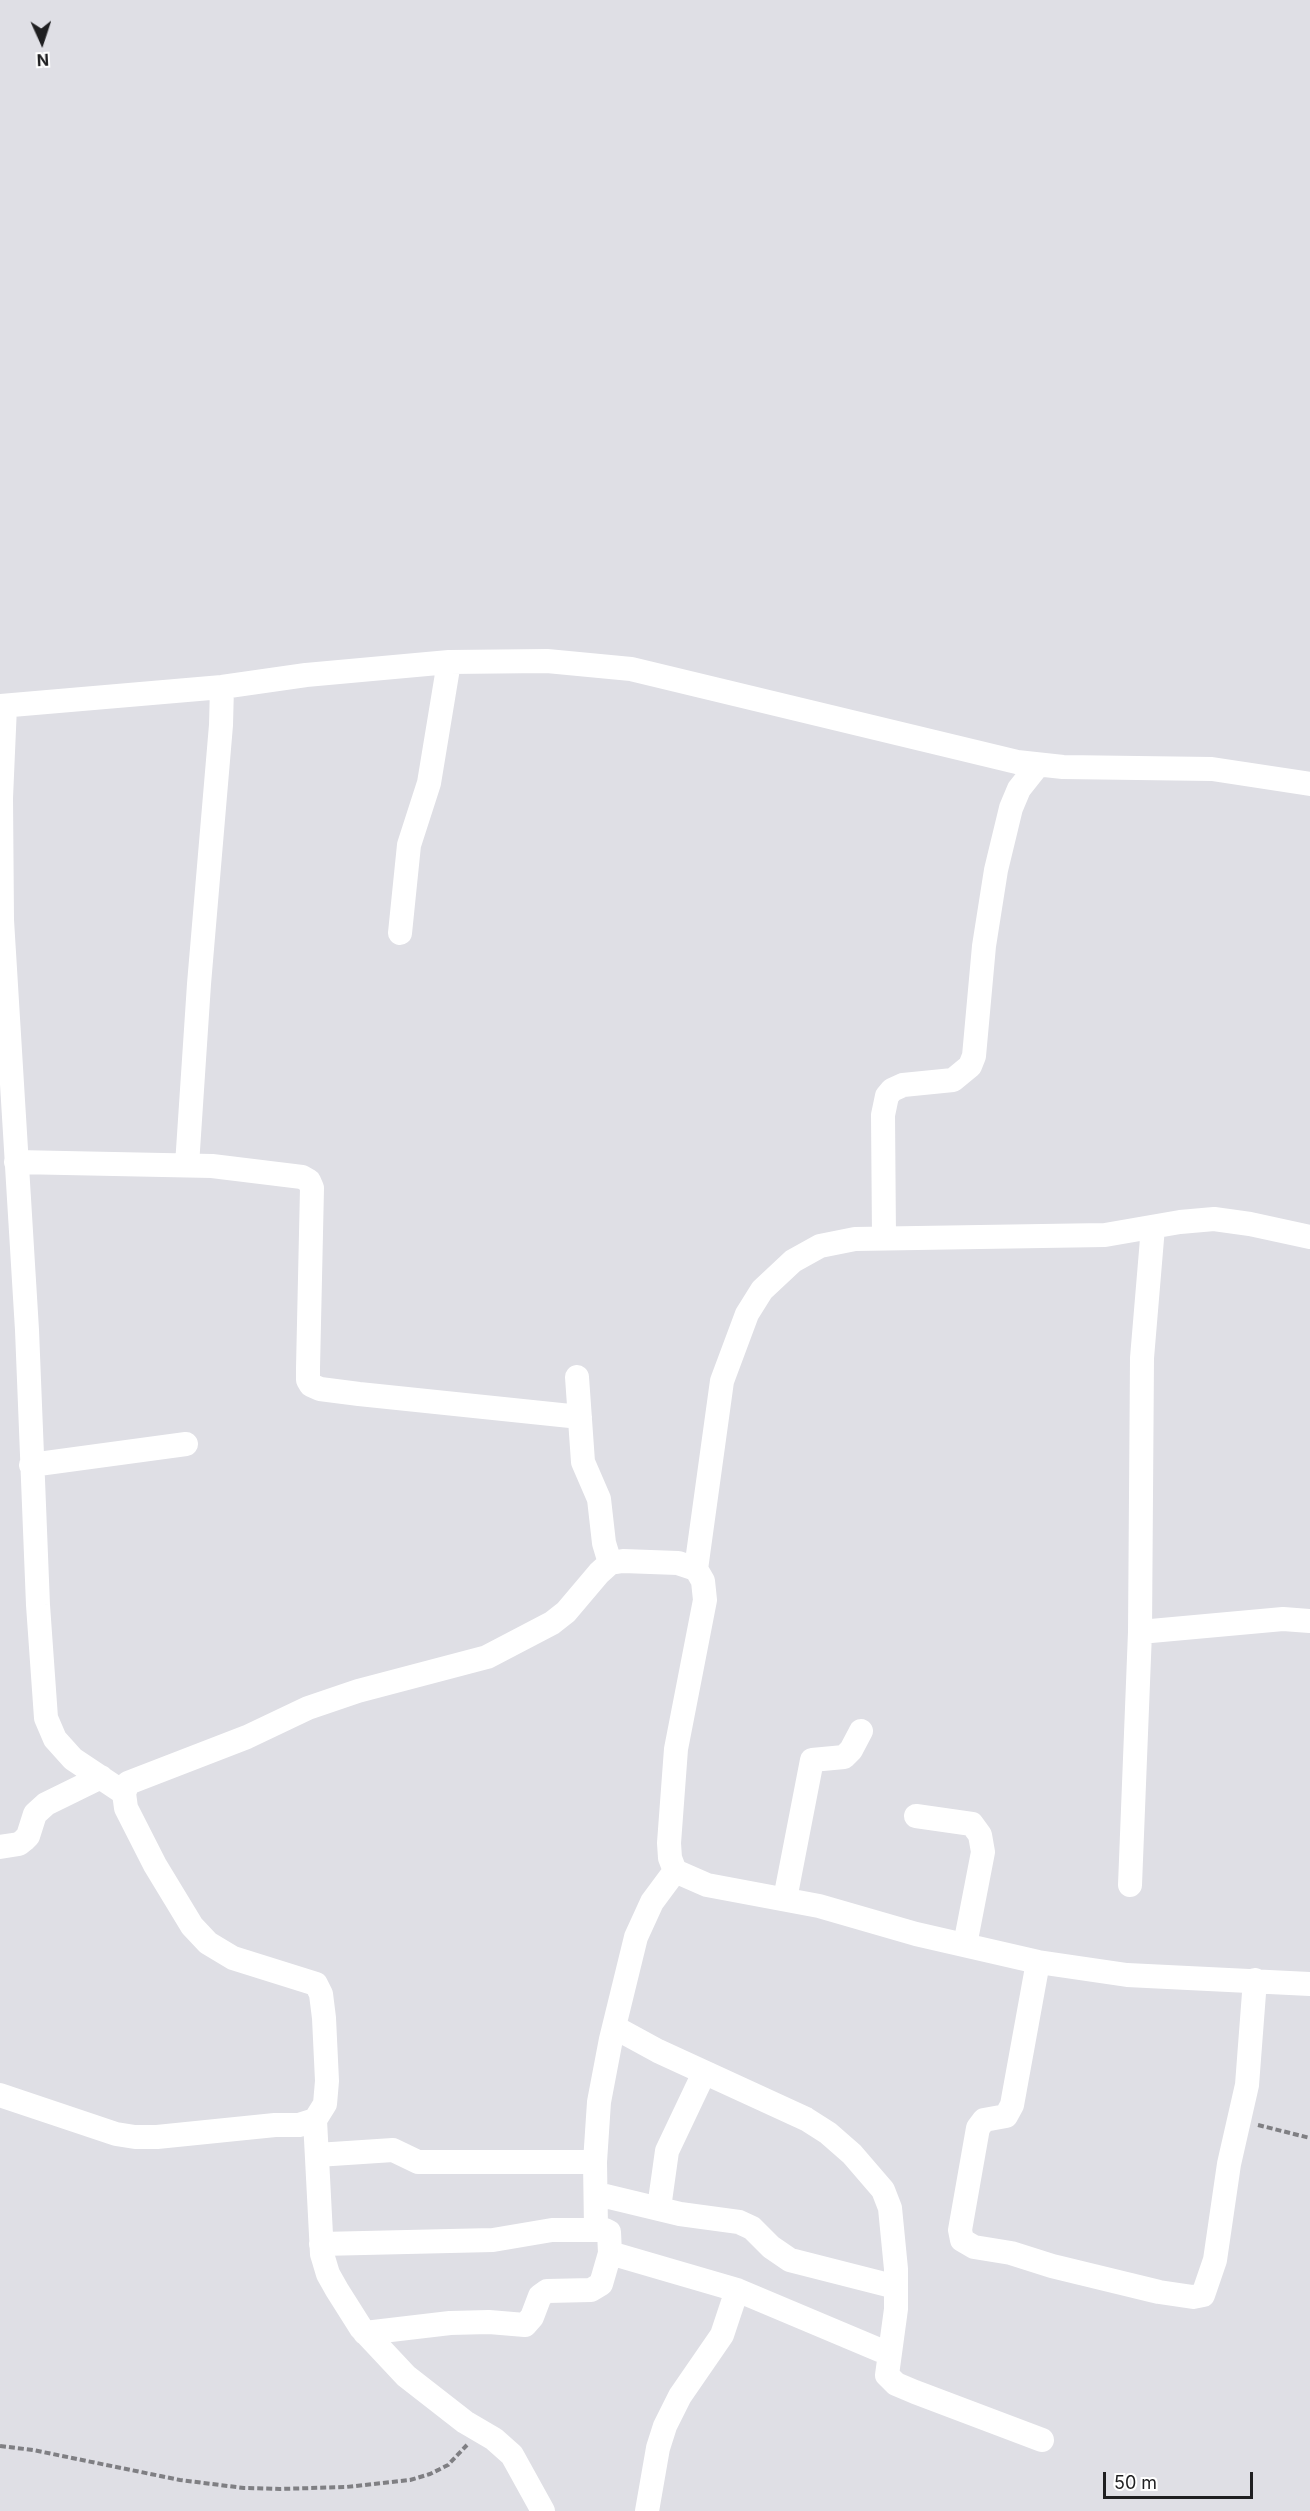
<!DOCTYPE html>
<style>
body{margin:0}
#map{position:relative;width:1310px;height:2511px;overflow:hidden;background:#dfdfe5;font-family:Inter,sans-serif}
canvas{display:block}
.north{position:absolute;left:12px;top:12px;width:60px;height:60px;-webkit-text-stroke:4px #fff;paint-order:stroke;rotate:177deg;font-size:16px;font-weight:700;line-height:24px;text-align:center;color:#1f1f21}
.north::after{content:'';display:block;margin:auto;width:21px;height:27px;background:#1f1f21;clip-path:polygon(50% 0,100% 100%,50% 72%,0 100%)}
.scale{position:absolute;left:1103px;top:2472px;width:150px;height:27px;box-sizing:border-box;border:3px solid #1f1f21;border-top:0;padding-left:8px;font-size:18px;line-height:21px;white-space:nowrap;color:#1f1f21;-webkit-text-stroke:4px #fff;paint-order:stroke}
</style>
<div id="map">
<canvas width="1310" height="2511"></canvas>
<div class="north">N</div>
<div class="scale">50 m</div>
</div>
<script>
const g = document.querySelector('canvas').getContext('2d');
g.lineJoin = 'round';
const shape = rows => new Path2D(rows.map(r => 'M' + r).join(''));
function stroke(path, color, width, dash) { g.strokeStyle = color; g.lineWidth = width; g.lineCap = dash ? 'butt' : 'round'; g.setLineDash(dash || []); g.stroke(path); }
stroke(shape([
 [1258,2125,1310,2138],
 [0,2446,33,2450,180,2480,244,2488,280,2489,346,2487,410,2480,430,2474,448,2465,467,2445]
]), '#7f7f83', 4, [6, 3]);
stroke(shape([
 [0,706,222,687,306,675,449,662,547,661,631,669,1017,762,1063,767,1212,769,1310,784],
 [5,706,1,798,2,920,27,1330,38,1605,46,1718,55,1739,73,1759,124,1793],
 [400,933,409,845,429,783,449,662],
 [16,1162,212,1166,302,1177,309,1181,312,1188,308,1368,308,1380,311,1385,320,1389,359,1394,580,1417],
 [187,1165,199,984,221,725,222,687],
 [884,1237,883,1115,887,1096,892,1090,903,1085,953,1080,970,1066,974,1056,984,946,996,870,1011,808,1019,789,1038,765],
 [577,1377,583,1462,599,1499,604,1543,610,1563],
 [31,1465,186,1444],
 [696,1569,722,1381,747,1314,762,1290,793,1261,820,1246,855,1239,1105,1235,1180,1222,1214,1219,1250,1224,1310,1237],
 [1140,1632,1283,1619,1310,1621],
 [916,1816,972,1824,980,1835,983,1852,965,1945],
 [0,1847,19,1844,24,1840,28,1836,35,1814,46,1804,101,1777],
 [1130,1885,1140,1632,1142,1358,1153,1227],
 [785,1899,812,1760,844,1757,851,1750,861,1731],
 [1038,1962,1012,2105,1006,2116,984,2120,978,2128,960,2230,962,2240,974,2247,1011,2253,1052,2266,1159,2292,1193,2297,1203,2295,1215,2260,1229,2164,1247,2085,1255,1980],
 [614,2027,658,2051,806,2119,828,2133,852,2154,883,2190,890,2208,896,2269,896,2309,887,2375,896,2384,915,2392,1042,2440],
 [0,2095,116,2134,135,2137,157,2137,275,2125,299,2125,315,2120,325,2104,327,2081,324,2018,321,1994,316,1984,233,1958,208,1943,192,1926,155,1865,126,1808,124,1793,128,1783,247,1737,308,1708,358,1691,487,1657,552,1623,566,1612,599,1573,610,1563,623,1561,678,1563,696,1569,703,1581,705,1600,676,1749,669,1843,670,1858,675,1871,707,1885,819,1906,916,1934,1038,1962,1127,1975,1310,1984],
 [315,2120,322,2254,328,2274,337,2290,361,2328,406,2376,465,2422,494,2439,512,2455,543,2511],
 [317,2155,393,2150,418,2162,595,2162],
 [597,2194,680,2214,739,2222,752,2228,771,2247,790,2260,896,2287],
 [659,2208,667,2151,704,2073],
 [596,2228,595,2162,599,2102,611,2039,636,1937,652,1902,675,1871],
 [321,2244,493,2240,552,2230,605,2230,609,2232,610,2253,737,2290,889,2354],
 [365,2333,450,2323,489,2322,525,2325,532,2317,540,2296,547,2291,591,2290,601,2284,610,2253],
 [647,2511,658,2448,665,2426,680,2396,722,2335,737,2290]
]), '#fff', 24);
</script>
